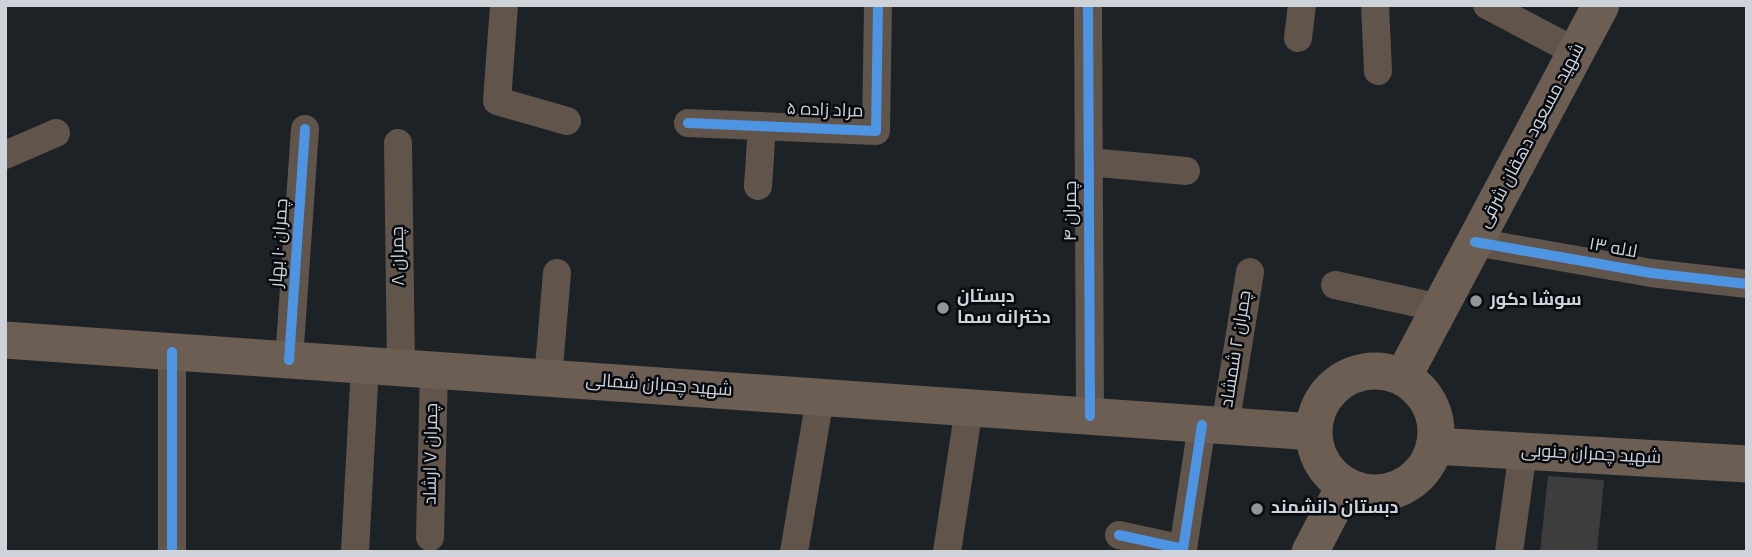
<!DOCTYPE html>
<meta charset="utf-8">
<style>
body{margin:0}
#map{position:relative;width:1752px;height:557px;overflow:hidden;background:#1d2227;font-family:"Titillium Web",sans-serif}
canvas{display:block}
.frame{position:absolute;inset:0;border:7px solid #ced3da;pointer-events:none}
</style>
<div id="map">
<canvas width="1752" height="557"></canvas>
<div class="frame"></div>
</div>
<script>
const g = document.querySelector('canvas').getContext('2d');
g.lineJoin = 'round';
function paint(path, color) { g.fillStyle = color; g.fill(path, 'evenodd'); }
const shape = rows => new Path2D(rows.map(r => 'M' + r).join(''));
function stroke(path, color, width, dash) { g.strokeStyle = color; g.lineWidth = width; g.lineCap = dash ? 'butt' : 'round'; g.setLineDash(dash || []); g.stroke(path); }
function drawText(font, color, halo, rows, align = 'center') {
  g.font = font + ' "Titillium Web",Cairo,sans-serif'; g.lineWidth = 5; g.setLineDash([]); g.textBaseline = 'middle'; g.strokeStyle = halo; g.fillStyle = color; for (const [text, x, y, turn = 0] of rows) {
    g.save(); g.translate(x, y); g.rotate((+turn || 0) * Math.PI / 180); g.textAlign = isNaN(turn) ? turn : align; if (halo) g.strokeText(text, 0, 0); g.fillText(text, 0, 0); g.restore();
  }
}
paint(shape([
 [1548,476,1604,480,1597,552,1540,552]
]), '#3d3d3d');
stroke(shape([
 [504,5,497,101,567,121],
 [1088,5,1090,416],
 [1375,5,1378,71],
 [1487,5,1576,52],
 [1298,38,1302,5],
 [688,123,876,131,878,5],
 [398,143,401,368],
 [5,155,56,133],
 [1089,162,1186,171],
 [758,186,762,126],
 [1475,242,1651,273,1747,284],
 [1335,285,1440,308],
 [172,352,172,552],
 [289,360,305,129],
 [548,379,557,273],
 [1225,426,1250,272],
 [1119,535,1183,549,1202,425],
 [430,537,434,370],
 [355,552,365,365],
 [794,552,820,398],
 [947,552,969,408],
 [1509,552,1523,451]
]), '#60544b', 28);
stroke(shape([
 [5,340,1314,432],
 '1314 432a61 61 0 1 1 122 0a61 61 0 1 1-122 0Z',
 [1403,377,1601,5],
 [1434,446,1747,464],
 [1310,552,1345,485]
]), '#6c5e52', 37);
stroke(shape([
 [1088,5,1090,416],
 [688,123,876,131,878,5],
 [1475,242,1651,273,1747,284],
 [172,352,172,552],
 [289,360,305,129],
 [1119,535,1183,549,1202,425]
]), '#4d94e3', 10);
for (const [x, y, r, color] of [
 [1476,301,7,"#90959b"],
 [943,308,7,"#90959b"],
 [1257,509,7,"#90959b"]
]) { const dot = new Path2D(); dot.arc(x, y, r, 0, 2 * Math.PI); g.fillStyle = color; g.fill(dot); stroke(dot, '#070a0f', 2.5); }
drawText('18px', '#ced3da', '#070a0f', [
 ["مراد زاده ۵",825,111,2],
 ["شهید مسعود دهقان شرقی",1532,136,-62],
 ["چمران ۴",1072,211,-90],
 ["چمران ۱۰ بهار",280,243,-86],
 ["لاله ۱۳",1613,249,10],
 ["چمران ۸",399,256,-91],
 ["چمران ۲ شمشاد",1237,349,-81],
 ["شهید چمران شمالی",659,386,4],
 ["چمران ۷ ارشاد",432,454,-89],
 ["شهید چمران جنوبی",1591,455,3]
]);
drawText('bold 18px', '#ced3da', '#070a0f', [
 ["دبستان",957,298],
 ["دخترانه سما",957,319],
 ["سوشا دکور",1490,301],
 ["دبستان دانشمند",1271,509]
], 'left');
</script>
